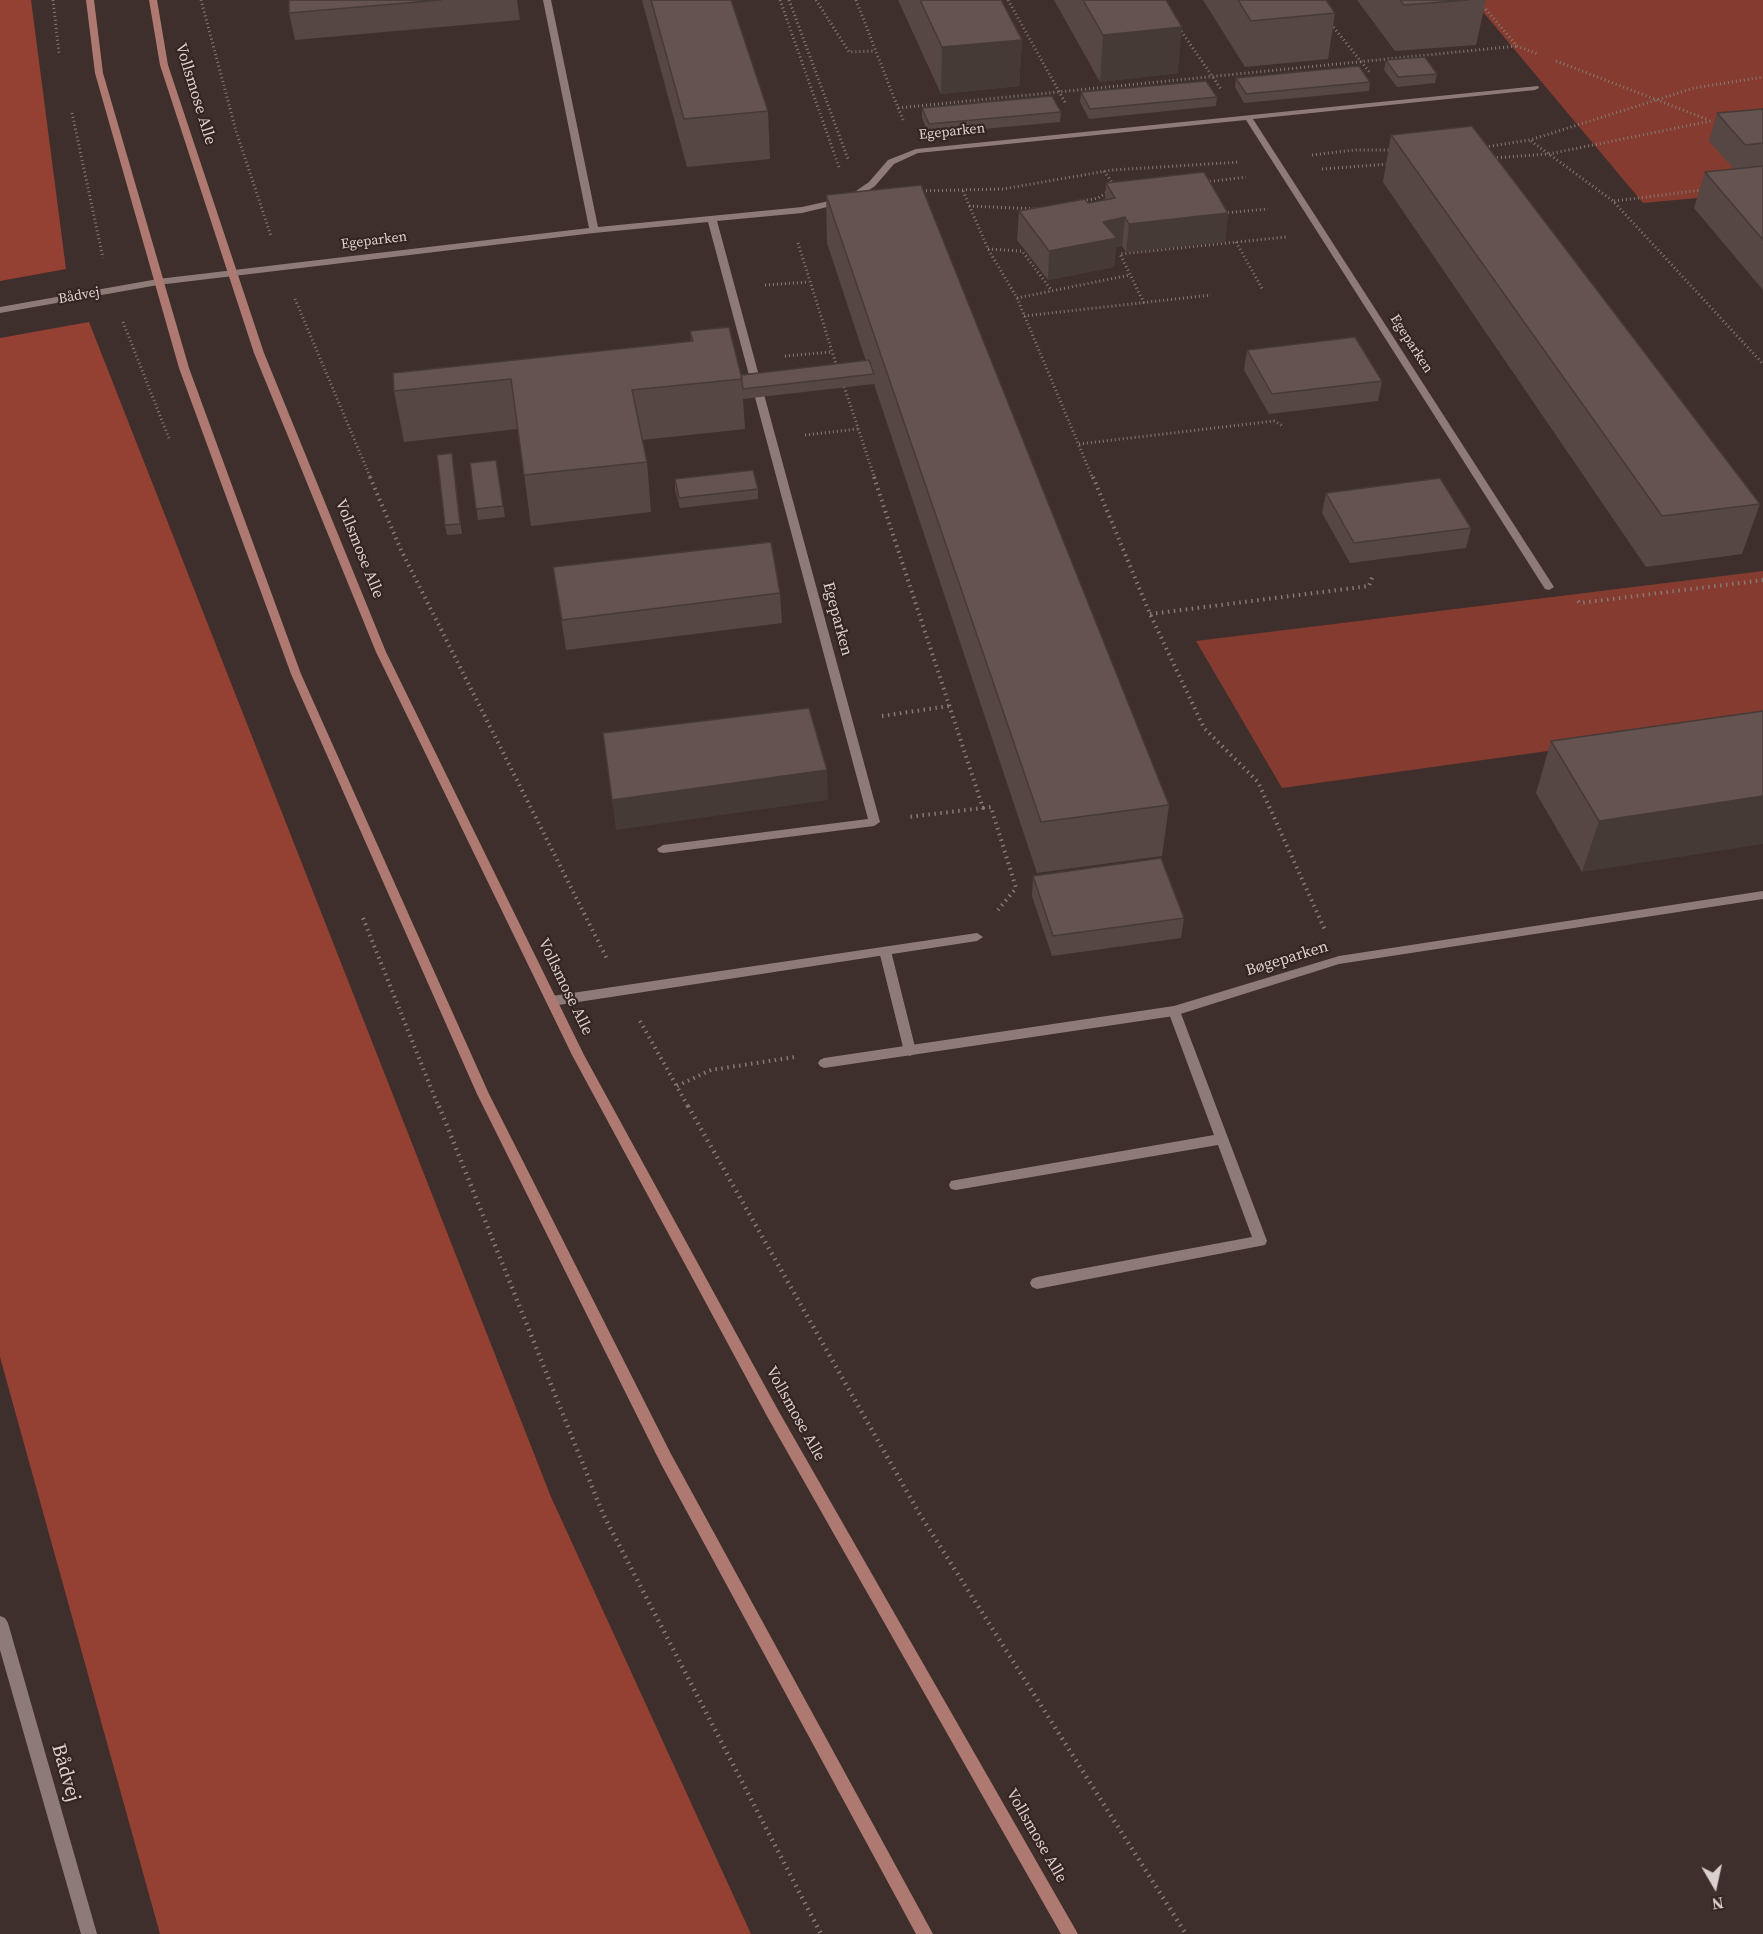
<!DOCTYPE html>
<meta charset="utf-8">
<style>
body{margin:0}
#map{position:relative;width:1763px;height:1934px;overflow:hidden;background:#3f2f2c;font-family:"Source Serif 4",serif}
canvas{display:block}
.north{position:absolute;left:1685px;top:1856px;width:60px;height:60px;-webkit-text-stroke:4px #352522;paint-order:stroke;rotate:171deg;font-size:16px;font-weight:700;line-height:24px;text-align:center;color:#dcd1cf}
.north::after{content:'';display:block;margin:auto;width:21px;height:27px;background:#dcd1cf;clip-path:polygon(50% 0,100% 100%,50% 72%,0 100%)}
</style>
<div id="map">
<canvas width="1763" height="1934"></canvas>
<div class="north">N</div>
</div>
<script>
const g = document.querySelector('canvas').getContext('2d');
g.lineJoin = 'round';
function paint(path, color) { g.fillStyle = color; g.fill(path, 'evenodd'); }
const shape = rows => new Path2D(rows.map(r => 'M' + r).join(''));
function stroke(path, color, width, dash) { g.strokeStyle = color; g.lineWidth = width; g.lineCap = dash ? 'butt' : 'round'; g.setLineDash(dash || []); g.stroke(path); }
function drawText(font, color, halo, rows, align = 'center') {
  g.font = font + ' "Source Serif 4",serif'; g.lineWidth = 4.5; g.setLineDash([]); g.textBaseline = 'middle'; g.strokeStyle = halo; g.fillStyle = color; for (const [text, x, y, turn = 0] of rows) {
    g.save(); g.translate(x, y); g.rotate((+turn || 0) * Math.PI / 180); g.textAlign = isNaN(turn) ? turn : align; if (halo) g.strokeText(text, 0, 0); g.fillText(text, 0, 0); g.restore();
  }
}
paint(shape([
 [1473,0,1763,0,1763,192,1643,203],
 [1763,571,1763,721,1282,788,1196,641]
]), '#853b2f');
paint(shape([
 [0,0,31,0,66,269,0,281],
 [89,322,551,1497,751,1934,160,1934,0,1357,0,338]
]), '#944134');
stroke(shape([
 [53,0,59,53],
 [201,0,236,131,271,236],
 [780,0,839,167],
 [789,0,848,159],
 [816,0,849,52,875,51],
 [856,0,898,108,1517,46],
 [1008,0,1066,104],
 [1478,0,1517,46,1538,54],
 [1331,24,1371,74],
 [1179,28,1221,89],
 [1556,61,1709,120],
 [898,108,904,122],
 [72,113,103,258],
 [1531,141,1613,201,1763,364],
 [1485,147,1530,140,1694,88,1763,77],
 [1312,155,1354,150,1391,150],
 [1493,158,1549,154,1711,121],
 [1322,169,1389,164],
 [1104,171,1113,184],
 [1206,182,1246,177],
 [918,191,1003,189,1112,170,1239,162],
 [963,191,988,249,1017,298,1093,479],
 [1083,201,1098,198,1109,191],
 [1614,201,1702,190],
 [969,206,1038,209],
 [1224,213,1268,209],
 [1236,242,1263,290],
 [798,243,837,367],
 [988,249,1022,251,1052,291],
 [765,285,809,282],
 [1017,298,1130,275],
 [295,299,371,479],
 [1144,303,1120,254,1286,237],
 [1024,316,1211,295],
 [123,322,170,441],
 [785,356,832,352],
 [843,383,875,479],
 [805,435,858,429],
 [1079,444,1274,421,1283,426]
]), '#867976', 3, [1, 3]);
stroke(shape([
 [370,477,401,550,607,959],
 [874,477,983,808,908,817],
 [1093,477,1150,614,1204,728,1258,782,1325,930],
 [1578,601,1580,603,1763,580],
 [1150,614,1369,586,1373,575],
 [882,716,949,706],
 [983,808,991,807,1016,888,998,910],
 [363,918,439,1108],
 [640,1021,689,1108],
 [677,1086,711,1070,795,1057]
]), '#867976', 4, [1.5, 4.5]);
stroke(shape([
 [439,1106,603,1514,821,1934],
 [688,1106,919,1513,1186,1934]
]), '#867976', 4.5, [1.5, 5]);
paint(shape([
 [885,947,891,951,916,1051,914,1054,910,1056,906,1054,904,1051,879,951,885,947],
 [1174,1006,1178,1008,1180,1011,1267,1241,1265,1245,1037,1289,1032,1287,1030,1283,1032,1279,1037,1277,1252,1237,1218,1145,956,1190,951,1189,949,1185,951,1181,956,1180,1214,1135,1168,1011,1170,1008,1174,1006]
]), '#8e7b77');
paint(shape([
 [543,0,551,0,598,227,802,207,838,199,856,191,869,182,888,160,916,149,1538,86,1539,88,1535,90,1253,119,1554,587,1549,590,1545,589,1246,120,918,153,894,164,875,186,862,195,844,203,802,213,717,221,880,822,874,826,663,853,659,852,657,849,663,845,868,819,708,222,594,233,158,285,0,313,0,307,158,279,589,228,543,0],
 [1763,891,1763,899,1339,964,1174,1016,824,1068,820,1066,818,1063,820,1060,824,1058,1174,1006,1339,956,1763,891],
 [977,933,983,937,977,941,552,1006,548,1004,546,1001,548,998,552,996,977,933],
 [0,1616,5,1618,8,1623,97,1934,81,1934,0,1650,0,1616]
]), '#8e7b77');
paint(shape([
 [86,0,94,0,103,73,189,368,301,674,489,1094,671,1454,933,1934,916,1934,661,1464,477,1094,291,674,179,368,95,73,86,0],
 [149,0,157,0,168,65,264,353,386,652,584,1055,778,1410,1078,1934,1061,1934,768,1418,572,1055,376,652,254,353,160,65,149,0]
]), '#ae7970');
paint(shape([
 [289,0,517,0,520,20,295,40,289,13],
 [642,0,731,0,768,111,770,159,687,167],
 [898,0,1001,0,1022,40,1019,86,941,94],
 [1054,0,1166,0,1178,73,1100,82],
 [1203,0,1326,0,1335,13,1328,59,1245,67],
 [1357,0,1486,0,1476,45,1395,51],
 [1386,60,1437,74,1435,83,1397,87,1384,70],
 [1236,78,1370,82,1369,91,1244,103,1235,87],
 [1081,92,1217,97,1216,106,1089,119,1080,102],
 [922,108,1061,112,1060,122,929,134,922,118],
 [1763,109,1763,290,1694,208,1705,172,1734,169,1709,141,1717,113],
 [1391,135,1760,504,1742,554,1646,567,1383,182],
 [1106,183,1228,213,1225,242,1126,252,1122,246,1116,247,1114,267,1048,280,1017,240,1019,211,1088,203,1105,200],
 [826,195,1169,805,1162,856,1037,873,874,384,743,399,745,429,642,440,647,462,651,512,531,526,518,429,404,442,394,391,691,341,690,331,741,375,866,361,827,243],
 [1247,350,1382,381,1378,401,1269,414,1244,370],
 [452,453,462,534,447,535,445,525],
 [496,460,505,517,478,520,470,463],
 [675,479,758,489,758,499,680,508,675,490],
 [1326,493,1471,528,1466,548,1350,563,1322,513],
 [553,567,780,593,782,623,566,650],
 [1763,711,1582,872,1536,793,1551,741],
 [1033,876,1184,918,1181,938,1052,956,1032,896]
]), '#564744');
paint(shape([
 [1182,27,1178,73,1100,82,1103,35],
 [1022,40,1019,86,941,94,942,47],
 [1228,213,1225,242,1126,252,1129,224],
 [1125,217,1122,246,1116,247,1114,267,1048,280,1049,251,1103,222],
 [827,770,828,800,616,830,612,800],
 [1763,796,1763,844,1582,872,1599,821]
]), '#463a37');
const building = shape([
 [289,0,441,0,289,13,289,0],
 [651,0,731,0,768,111,684,119,651,0],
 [920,0,1001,0,1022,40,942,47,920,0],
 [1083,0,1166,0,1182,27,1103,35,1083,0],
 [1238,0,1326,0,1335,13,1251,21,1238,0],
 [1400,0,1468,0,1404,5,1400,0],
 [1425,57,1437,74,1398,77,1386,60,1425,57],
 [1359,66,1370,82,1246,94,1236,78,1359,66],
 [1206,81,1217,97,1090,109,1081,92,1206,81],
 [1052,96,1061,112,929,124,922,108,1052,96],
 [1763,109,1763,143,1745,145,1717,113,1763,109],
 [1472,126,1760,504,1662,516,1391,135,1472,126],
 [1763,166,1763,240,1705,172,1763,166],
 [1204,172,1228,213,1129,224,1125,217,1103,222,1117,238,1049,251,1019,211,1085,199,1088,203,1115,198,1106,183,1204,172],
 [921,185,1169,805,1041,822,826,195,921,185],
 [729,327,742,379,632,390,647,462,524,475,511,379,394,391,393,373,693,341,690,331,729,327],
 [1355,337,1382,381,1272,394,1247,350,1355,337],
 [869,360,874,374,743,389,741,375,869,360],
 [452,453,460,524,445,525,437,455,452,453],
 [496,460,503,506,476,509,470,463,496,460],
 [753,470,758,489,679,498,675,479,753,470],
 [1440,478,1471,528,1354,543,1326,493,1440,478],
 [771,542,780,593,562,620,553,567,771,542],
 [809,708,827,770,612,800,603,733,809,708],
 [1763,711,1763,796,1599,821,1551,741,1763,711],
 [1161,858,1184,918,1053,936,1033,876,1161,858]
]);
paint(building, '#64534f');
stroke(building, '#463a37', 1.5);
drawText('14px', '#dcd1cf', '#352522', [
 ["Egeparken",952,132,-6],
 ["Egeparken",374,241,-7],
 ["Bådvej",79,296,-10],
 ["Egeparken",1411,344,57]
]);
drawText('16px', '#dcd1cf', '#352522', [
 ["Vollsmose Alle",195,94,73],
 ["Vollsmose Alle",359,549,68],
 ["Egeparken",837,619,75],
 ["Bøgeparken",1287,959,-17],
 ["Vollsmose Alle",565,987,64],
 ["Vollsmose Alle",795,1414,61],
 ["Vollsmose Alle",1036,1836,60]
]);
drawText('20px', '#dcd1cf', '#352522', [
 ["Bådvej",65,1773,74]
]);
</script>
